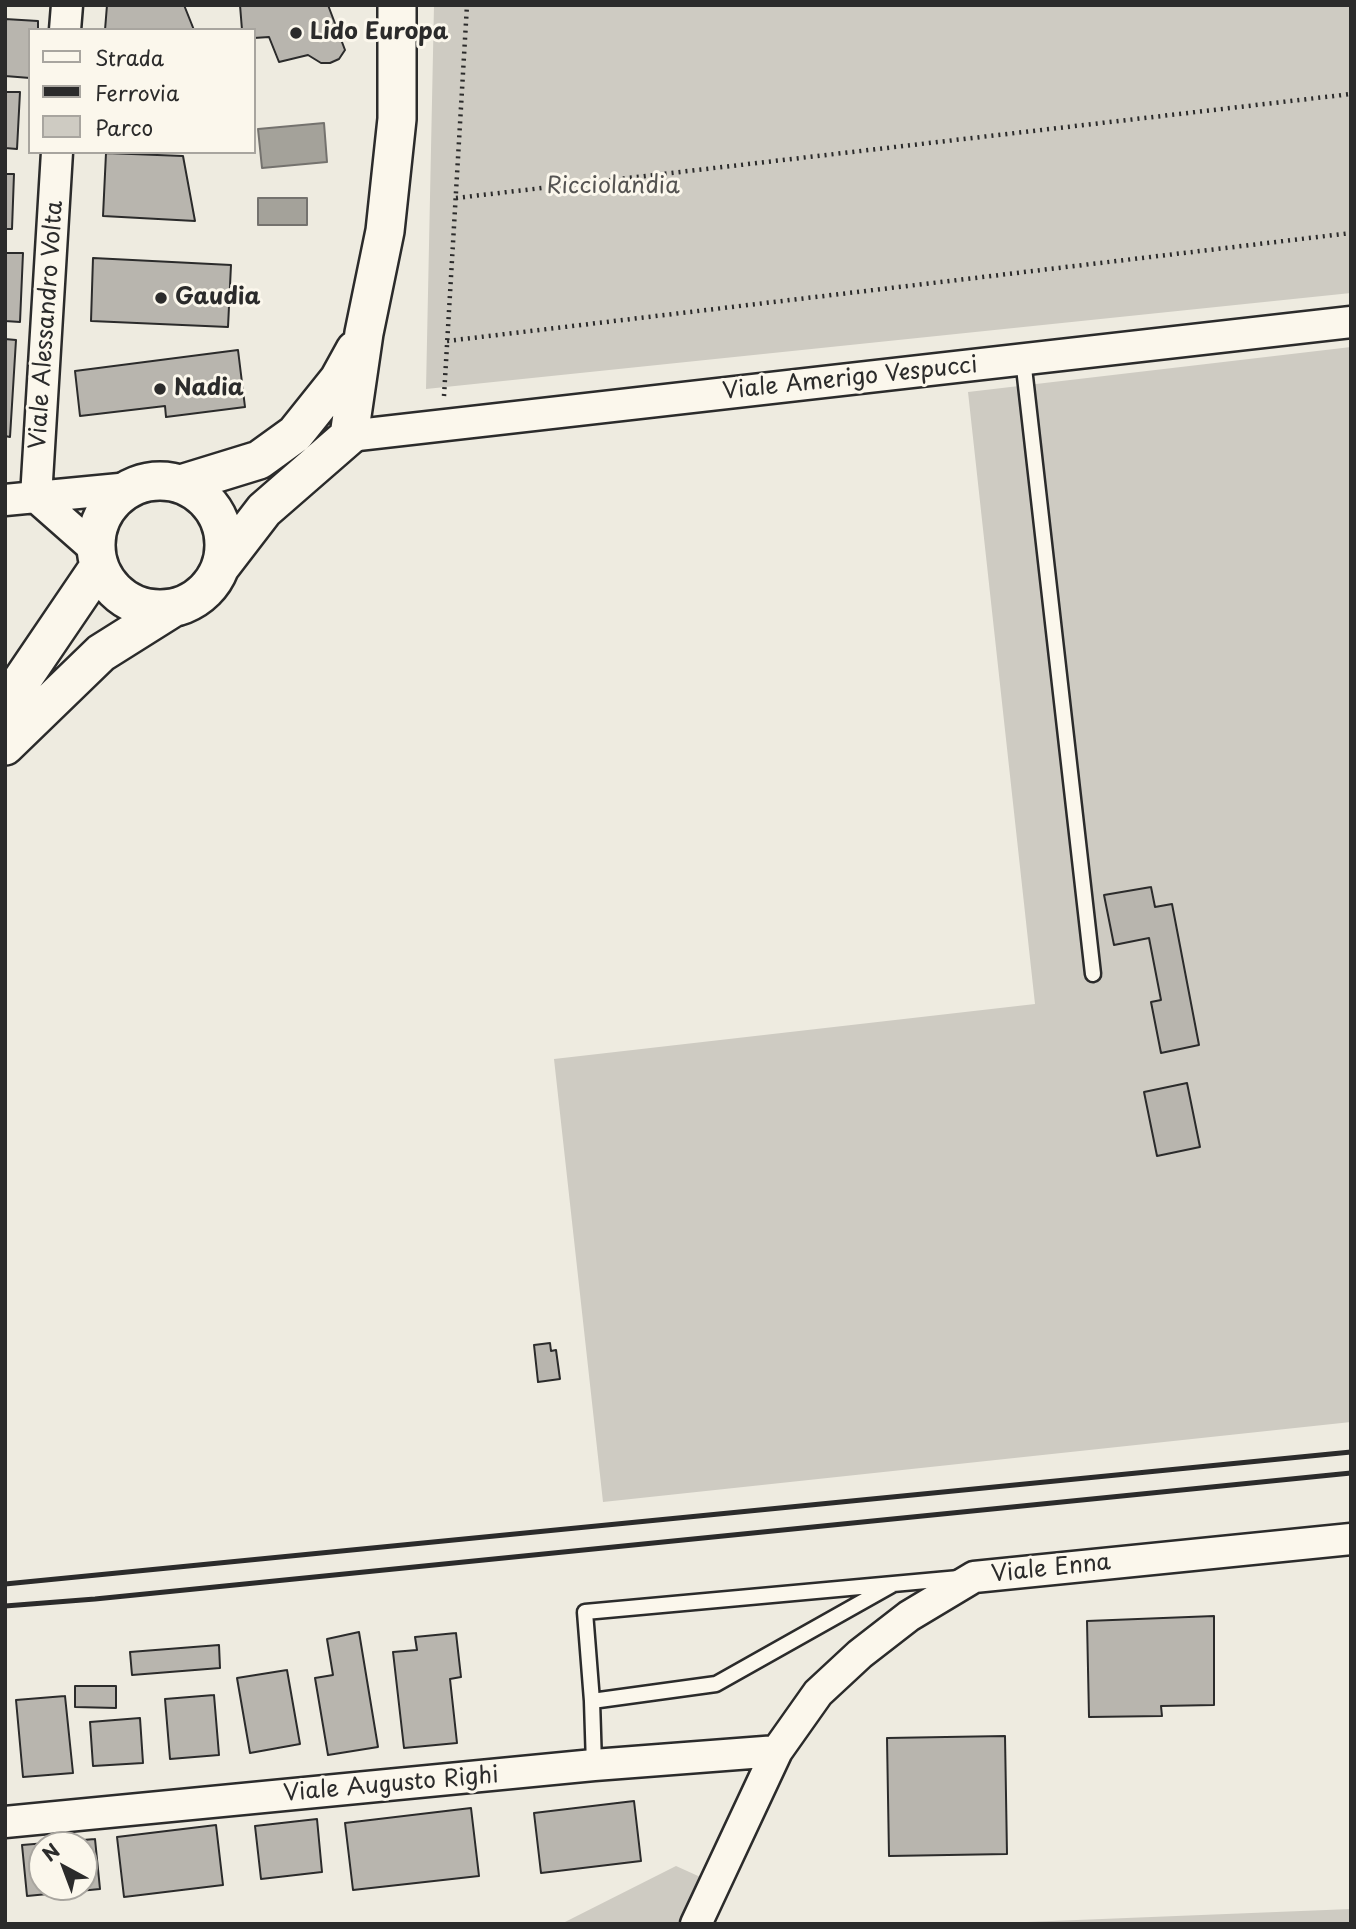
<!DOCTYPE html>
<style>
body{margin:0}
#map{position:relative;width:1356px;height:1929px;overflow:hidden;background:#eeebe0;font-family:"Playpen Sans",sans-serif}
canvas{display:block}
.frame{position:absolute;inset:0;border:7px solid #2b2b2b;pointer-events:none}
.legend{position:absolute;left:28px;top:28px;width:228px;height:126px;box-sizing:border-box;background:#fbf7ec;border:2px solid #a8a59f;margin:0;padding:9px 12px;list-style:none;font-size:21px;color:#2b2b2b}
.legend li{display:flex;align-items:center;gap:14px;height:35px}
.legend b{width:35px;border:2px solid #a8a59f}
.north{position:absolute;left:28px;top:1831px;width:70px;height:70px;box-sizing:border-box;background:#fbf7ec;border:2px solid #a8a59f;border-radius:50%;rotate:319deg;font-size:19px;font-weight:700;line-height:28px;text-align:center;color:#2b2b2b}
.north::after{content:'';display:block;margin:auto;width:24px;height:32px;background:#2b2b2b;clip-path:polygon(50% 0,100% 100%,50% 72%,0 100%)}
</style>
<div id="map">
<canvas width="1356" height="1929"></canvas>
<div class="frame"></div>
<ul class="legend">
<li><b style="height:9px;background:#fbf7ec"></b>Strada</li>
<li><b style="height:9px;background:#2b2b2b"></b>Ferrovia</li>
<li><b style="height:19px;background:#cecbc2"></b>Parco</li>
</ul>
<div class="north">N</div>
</div>
<script>
const g = document.querySelector('canvas').getContext('2d');
g.lineJoin = 'round';
function paint(path, color) { g.fillStyle = color; g.fill(path, 'evenodd'); }
const shape = rows => new Path2D(rows.map(r => 'M' + r).join(''));
function stroke(path, color, width, dash) { g.strokeStyle = color; g.lineWidth = width; g.lineCap = dash ? 'butt' : 'round'; g.setLineDash(dash || []); g.stroke(path); }
function drawText(font, color, halo, rows, align = 'center') {
  g.font = font + ' "Playpen Sans",sans-serif'; g.lineWidth = 6; g.setLineDash([]); g.textBaseline = 'middle'; g.strokeStyle = halo; g.fillStyle = color; for (const [text, x, y, turn = 0] of rows) {
    g.save(); g.translate(x, y); g.rotate((+turn || 0) * Math.PI / 180); g.textAlign = isNaN(turn) ? turn : align; if (halo) g.strokeText(text, 0, 0); g.fillText(text, 0, 0); g.restore();
  }
}
paint(shape([
 [434,5,1351,5,1351,293,426,389],
 [1351,347,1351,1422,603,1502,554,1059,1035,1004,968,392],
 [676,1866,707,1880,684,1924,561,1924],
 [1351,1909,1351,1924,977,1924]
]), '#cecbc2');
const water = shape([
 [324,123,327,162,262,168,258,129,324,123],
 [258,198,307,198,307,225,258,225,258,198]
]);
paint(water, '#a4a29a');
stroke(water, '#74726e', 2);
const building = shape([
 [107,5,184,5,194,30,105,30,107,5],
 [240,5,328,5,345,50,339,59,330,63,321,63,308,55,279,62,269,37,254,38,254,30,242,30,240,5],
 [5,19,38,21,38,30,30,30,30,78,5,76,5,19],
 [5,92,20,92,17,149,5,148,5,92],
 [106,153,183,156,195,221,103,216,106,153],
 [5,174,14,174,12,229,5,229,5,174],
 [5,253,23,253,20,322,5,321,5,253],
 [93,258,231,265,228,327,91,321,93,258],
 [5,339,16,340,10,437,5,436,5,339],
 [238,350,245,407,166,417,165,406,80,416,75,371,238,350],
 [1151,887,1155,907,1172,904,1199,1045,1161,1053,1151,1002,1161,1000,1149,938,1114,945,1104,895,1151,887],
 [1187,1083,1200,1147,1157,1156,1144,1092,1187,1083],
 [550,1343,551,1351,556,1350,560,1379,538,1382,534,1345,550,1343],
 [1214,1616,1214,1705,1161,1706,1162,1716,1089,1717,1087,1621,1214,1616],
 [359,1632,378,1747,328,1755,315,1678,333,1675,327,1639,359,1632],
 [456,1633,461,1677,450,1679,457,1743,404,1748,393,1652,417,1650,415,1637,456,1633],
 [219,1645,220,1668,132,1675,130,1652,219,1645],
 [287,1670,300,1744,250,1753,237,1678,287,1670],
 [75,1686,116,1686,116,1708,75,1707,75,1686],
 [214,1695,219,1755,170,1759,165,1699,214,1695],
 [65,1696,73,1773,23,1777,16,1700,65,1696],
 [140,1718,143,1763,93,1766,90,1722,140,1718],
 [1005,1736,1007,1854,889,1856,887,1738,1005,1736],
 [634,1801,641,1861,541,1873,534,1813,634,1801],
 [471,1808,479,1876,353,1890,345,1823,471,1808],
 [317,1819,322,1872,261,1879,255,1826,317,1819],
 [216,1825,223,1885,124,1897,117,1837,216,1825],
 [95,1839,100,1889,27,1896,22,1845,95,1839],
 [42,1845,84,1845,84,1887,42,1887,42,1845]
]);
paint(building, '#b8b5ae');
stroke(building, '#2b2b2b', 2);
const service = shape([
 [1023,359,1093,974],
 [892,1585,716,1684,592,1701,585,1612,959,1578],
 [592,1701,594,1765]
]);
const minor = shape([
 [65,30,67,5],
 [349,436,1351,322],
 [36,497,57,152],
 [36,497,95,549],
 [5,500,130,488],
 [5,1822,594,1765,777,1751],
 [696,1924,777,1751,818,1693,860,1654,909,1616,974,1577,1351,1539]
]);
const tertiary = shape([
 '96 545a64 64 0 1 1 128 0a64 64 0 1 1-128 0Z',
 [181,484,259,460,295,434,339,379,355,350],
 [221,566,264,510,349,436,364,333,385,231,397,119,397,5],
 [5,705,98,568],
 [5,746,101,653,171,609]
]);
stroke(service, '#2b2b2b', 19);
stroke(minor, '#2b2b2b', 35);
stroke(tertiary, '#2b2b2b', 42);
stroke(shape([
 [456,198,1351,94],
 [447,341,1351,233],
 [444,396,467,5]
]), '#2b2b2b', 4.5, [2, 5]);
stroke(service, '#fbf7ec', 14);
stroke(minor, '#fbf7ec', 30);
stroke(tertiary, '#fbf7ec', 37);
stroke(shape([
 [5,1584,1351,1452],
 [5,1606,95,1599,1351,1473]
]), '#2b2b2b', 5);
for (const [x, y, r, color] of [
 [296,33,7,"#2b2b2b"],
 [161,298,7,"#2b2b2b"],
 [160,389,7,"#2b2b2b"]
]) { const dot = new Path2D(); dot.arc(x, y, r, 0, 2 * Math.PI); g.fillStyle = color; g.fill(dot); stroke(dot, '#fbf7ec', 2.5); }
drawText('bold 23px', '#2b2b2b', '#fbf7ec', [
 ["Lido Europa",310,33],
 ["Gaudia",175,298],
 ["Nadia",174,389]
], 'left');
drawText('23px', '#545351', '#fbf7ec', [
 ["Ricciolandia",613,187]
]);
drawText('23px', '#2b2b2b', '#fbf7ec', [
 ["Viale Alessandro Volta",47,325,-86],
 ["Viale Amerigo Vespucci",850,379,-6],
 ["Viale Enna",1051,1569,-6],
 ["Viale Augusto Righi",391,1785,-5]
]);
</script>
